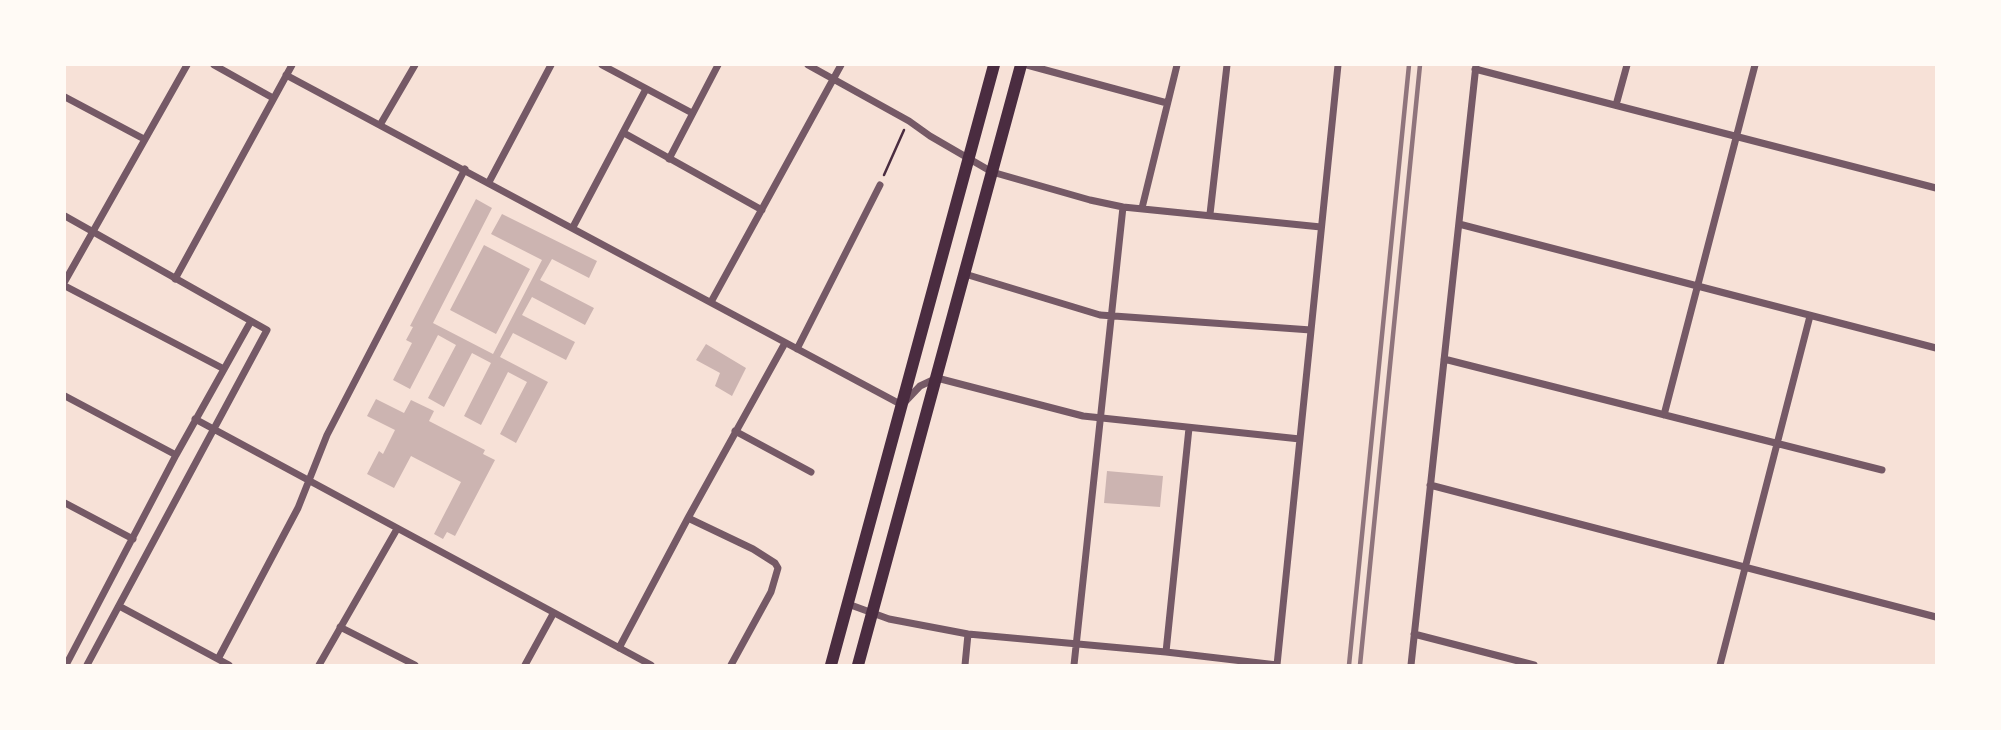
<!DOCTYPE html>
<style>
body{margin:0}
#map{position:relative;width:2001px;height:730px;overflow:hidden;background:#f7e1d7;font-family:"DejaVu Sans",sans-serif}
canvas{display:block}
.frame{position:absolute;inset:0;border:66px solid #fffaf5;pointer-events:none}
</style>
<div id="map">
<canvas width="2001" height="730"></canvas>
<div class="frame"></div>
</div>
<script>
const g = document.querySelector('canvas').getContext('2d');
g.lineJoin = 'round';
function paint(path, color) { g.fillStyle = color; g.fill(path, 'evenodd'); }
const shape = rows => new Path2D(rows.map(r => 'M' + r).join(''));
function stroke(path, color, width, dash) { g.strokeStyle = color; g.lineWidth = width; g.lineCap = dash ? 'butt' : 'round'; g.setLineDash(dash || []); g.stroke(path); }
paint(shape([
 [476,199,492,208,433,323,493,354,542,260,491,234,502,214,597,261,589,278,552,259,540,280,594,308,585,325,532,297,522,315,575,342,566,360,513,333,500,357,548,382,516,443,500,434,527,382,508,372,481,425,464,416,491,363,472,353,444,407,428,398,456,345,438,335,410,389,393,380,412,343,406,340,413,327,410,326],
 [484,245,530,269,496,334,450,310],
 [706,344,746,368,732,396,715,386,720,373,696,360],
 [376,399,404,413,411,400,434,411,429,421,485,450,483,454,495,460,455,536,447,532,443,539,434,534,461,482,411,456,394,488,367,474,379,451,383,454,395,430,367,416],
 [1107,471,1163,476,1160,507,1104,503]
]), '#ccb4b1');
stroke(shape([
 [884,175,904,130]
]), '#4a2c40', 2.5);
stroke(shape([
 [214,65,273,98],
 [602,65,692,113],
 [808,65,909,121,930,136,992,172,1090,200,1123,207,1321,227],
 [1027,65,1167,103],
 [1475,69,1936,188],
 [286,75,902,405,920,386,937,378,1083,416,1300,439],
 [65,97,144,139],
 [1616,105,1627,65],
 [380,125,415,65],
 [624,133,762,210],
 [669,159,718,65],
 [489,182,551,65],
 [1142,208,1177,65],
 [1210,214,1227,65],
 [65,216,267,330,87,665],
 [1459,224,1936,348],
 [573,227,646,89],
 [965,274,1100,315,1311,330],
 [175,279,292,65],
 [65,281,187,65],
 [65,286,224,369],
 [711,302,841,65],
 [797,349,880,185],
 [1444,359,1882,470],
 [65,396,176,455],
 [1664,415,1755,65],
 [195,419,651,665],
 [735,431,811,472],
 [1430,485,1936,617],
 [65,503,133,539],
 [688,518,753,549,775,563,778,568,771,592,731,665],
 [848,604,889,619,968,634,1166,652,1277,665,1338,65],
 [119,606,229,665],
 [340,627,415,665],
 [1414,634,1534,665],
 [619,648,688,518,785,343],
 [1166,652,1189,428],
 [218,659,298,508,327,435,465,169],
 [66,665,176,455,251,321],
 [319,665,397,529],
 [525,665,553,614],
 [965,665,968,634],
 [1074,665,1123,207],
 [1411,665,1476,65],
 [1720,665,1810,316]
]), '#755966', 7);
stroke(shape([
 [831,665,994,65],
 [858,665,1021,65]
]), '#4a2c40', 12);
stroke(shape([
 [1349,665,1409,65],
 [1360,665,1420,65]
]), '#8f747c', 4.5);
</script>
